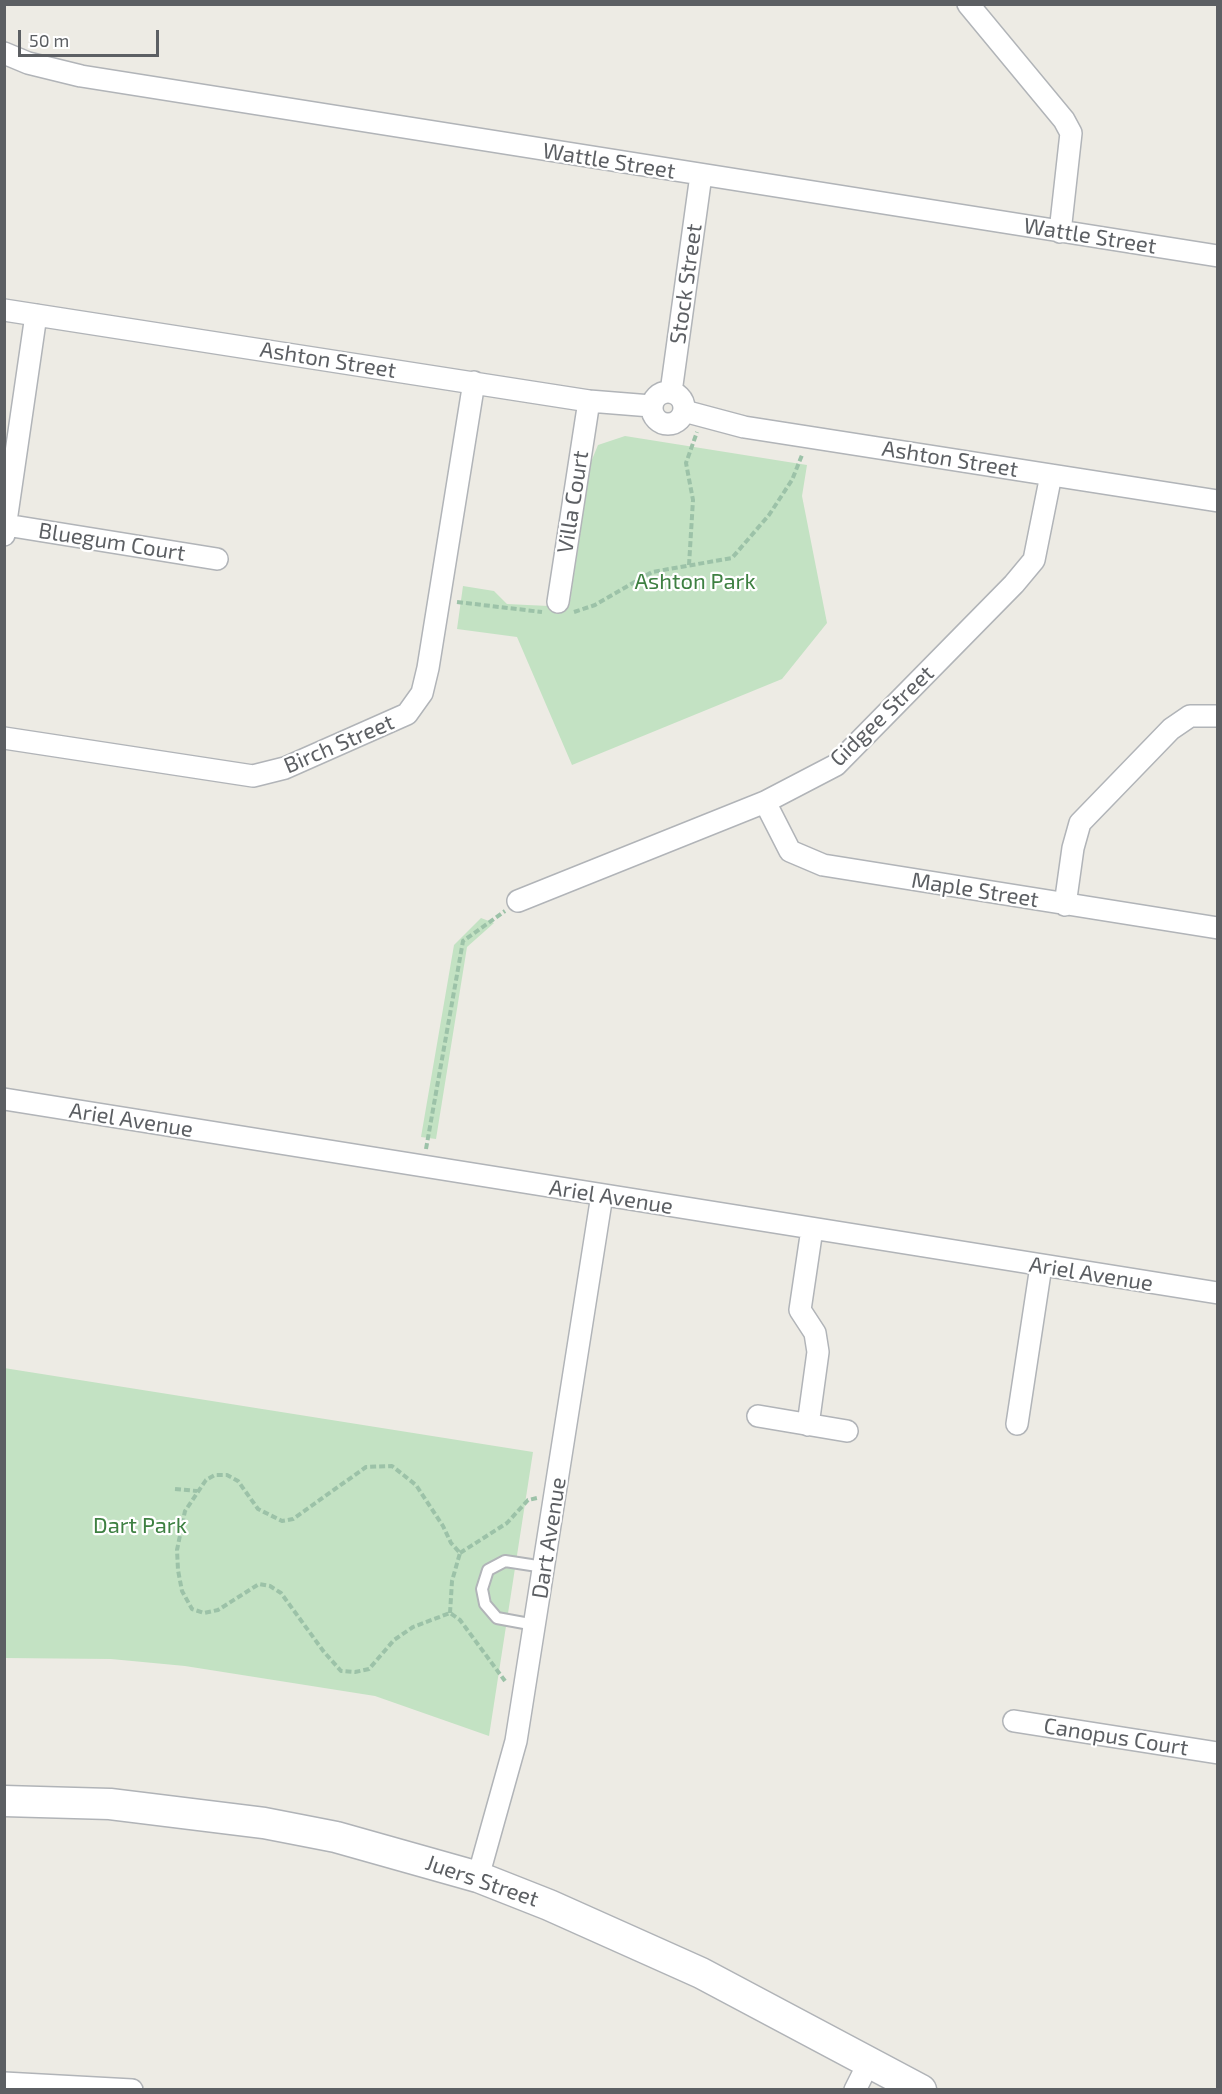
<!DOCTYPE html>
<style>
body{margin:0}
#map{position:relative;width:1222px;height:2094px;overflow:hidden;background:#edebe4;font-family:"Exo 2",sans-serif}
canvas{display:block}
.frame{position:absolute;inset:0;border:6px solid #5c5f63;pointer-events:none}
.scale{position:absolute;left:18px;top:30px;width:141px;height:27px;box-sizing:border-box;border:3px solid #5c5f63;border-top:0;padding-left:8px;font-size:18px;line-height:21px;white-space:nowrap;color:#5c5f63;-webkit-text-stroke:4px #fff;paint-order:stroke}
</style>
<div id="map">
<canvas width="1222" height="2094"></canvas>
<div class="frame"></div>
<div class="scale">50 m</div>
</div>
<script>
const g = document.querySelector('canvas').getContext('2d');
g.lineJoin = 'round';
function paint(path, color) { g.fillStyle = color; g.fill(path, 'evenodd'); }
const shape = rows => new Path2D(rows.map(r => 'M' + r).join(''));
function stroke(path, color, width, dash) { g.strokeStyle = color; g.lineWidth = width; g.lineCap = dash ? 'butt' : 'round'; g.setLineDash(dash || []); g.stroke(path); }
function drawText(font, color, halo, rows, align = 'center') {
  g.font = font + ' "Exo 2",sans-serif'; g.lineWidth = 4.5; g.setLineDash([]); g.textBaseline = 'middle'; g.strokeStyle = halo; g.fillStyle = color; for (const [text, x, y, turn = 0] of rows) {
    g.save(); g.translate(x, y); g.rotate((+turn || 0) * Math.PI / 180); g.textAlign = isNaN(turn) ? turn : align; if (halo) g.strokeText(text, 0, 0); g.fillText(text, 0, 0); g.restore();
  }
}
paint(shape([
 [625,436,807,465,802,496,827,623,782,679,572,765,517,637,457,629,463,586,494,591,507,604,569,607,591,462,598,445],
 [481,918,494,923,467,947,436,1139,421,1137,454,945],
 [4,1368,533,1452,489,1736,375,1696,185,1666,111,1659,5,1658]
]), '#c3e2c3');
const lane = shape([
 [535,1625,497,1618,485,1604,482,1589,488,1570,505,1561,544,1567]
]);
const street = shape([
 [968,4,1064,120,1071,133,1060,232],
 [4,53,28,63,81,76,1218,256],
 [4,310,589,401,651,406],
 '652 408a16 16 0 1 1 32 0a16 16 0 1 1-32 0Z',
 [671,392,701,175],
 [684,411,744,427,1218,501],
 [6,525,217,559],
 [4,535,36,315],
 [558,602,589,401],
 [4,738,253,776,285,768,407,714,422,693,428,668,474,382],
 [765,802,790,851,823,865,1218,928],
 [518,901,765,802,836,765,1014,584,1034,560,1051,475],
 [1065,905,1073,848,1080,823,1171,729,1190,716,1218,716],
 [4,1099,1218,1293],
 [758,1416,847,1431],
 [1017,1424,1041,1266],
 [808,1425,818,1352,815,1333,800,1310,812,1229],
 [1014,1721,1218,1753],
 [478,1877,516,1741,602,1195],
 [4,2083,132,2090],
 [855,2090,869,2062]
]);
const secondary = shape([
 [4,1801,110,1804,264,1823,336,1837,478,1877,549,1905,701,1973,921,2090]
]);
stroke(lane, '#b1b4b8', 14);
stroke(street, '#b1b4b8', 24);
stroke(secondary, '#b0b3b7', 33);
stroke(shape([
 [689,565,693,500,686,463,697,432],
 [457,602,542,612],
 [574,612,595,605,652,572,732,558,769,515,792,480,802,455],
 [426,1149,463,941,505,911],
 [175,1489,197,1491],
 [168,1522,182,1525],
 [460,1553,507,1523,528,1500,537,1498],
 [450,1613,452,1581,460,1553,451,1543,443,1526,416,1485,392,1466,366,1467,293,1519,282,1521,258,1509,238,1481,227,1475,215,1475,206,1480,185,1511,177,1550,178,1570,182,1591,192,1609,204,1613,218,1610,259,1584,270,1586,281,1593,324,1652,341,1671,355,1672,369,1669,394,1640,413,1627,450,1613,460,1620,505,1681]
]), '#9cc2a8', 4, [6, 3]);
stroke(lane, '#fff', 10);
stroke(street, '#fff', 21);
stroke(secondary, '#fff', 30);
drawText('22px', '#5c5f63', '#fff', [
 ["Wattle Street",609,161,9],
 ["Wattle Street",1090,236,9],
 ["Stock Street",686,284,-82],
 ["Ashton Street",328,360,9],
 ["Ashton Street",950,459,9],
 ["Villa Court",573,502,-81],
 ["Bluegum Court",112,542,9],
 ["Gidgee Street",882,716,-44],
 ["Birch Street",339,744,-23],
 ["Maple Street",975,890,9],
 ["Ariel Avenue",131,1120,9],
 ["Ariel Avenue",611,1197,9],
 ["Ariel Avenue",1091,1274,9],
 ["Dart Avenue",549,1538,-81],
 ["Canopus Court",1116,1737,9],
 ["Juers Street",482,1881,19]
]);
drawText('22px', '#3e8042', '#fff', [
 ["Ashton Park",695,582],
 ["Dart Park",140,1526]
]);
</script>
